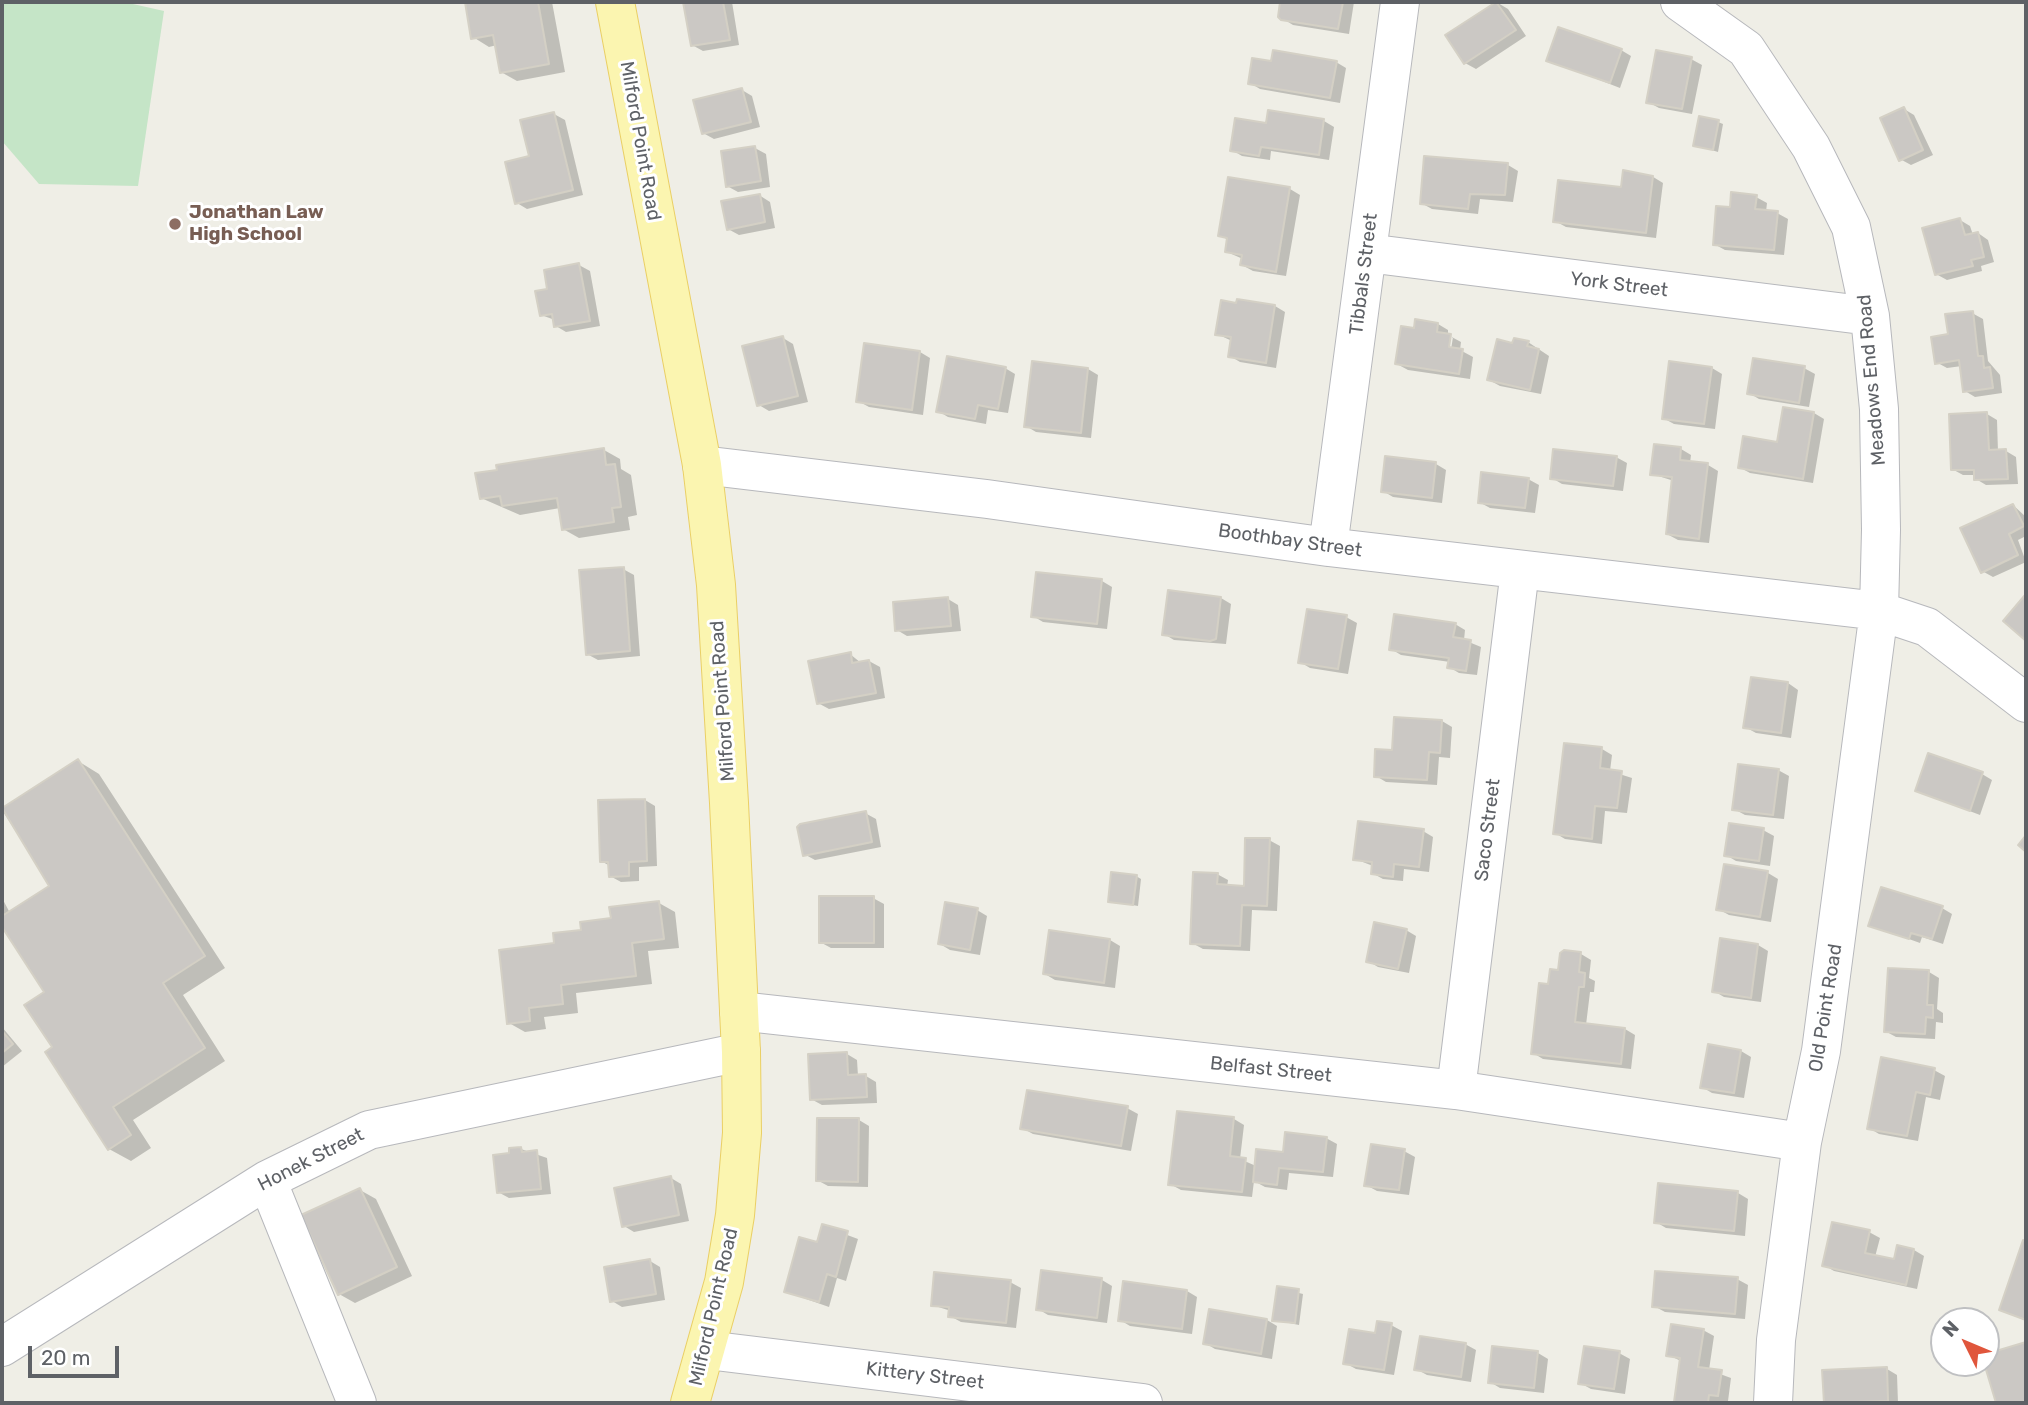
<!DOCTYPE html>
<style>
body{margin:0}
#map{position:relative;width:2028px;height:1405px;overflow:hidden;background:#efeee6;font-family:Rubik,sans-serif}
canvas{display:block}
.frame{position:absolute;inset:0;border:4px solid #5e6166;pointer-events:none}
.north{position:absolute;left:1930px;top:1307px;width:70px;height:70px;box-sizing:border-box;background:#fff;border:2px solid #bfc0c2;border-radius:50%;rotate:313deg;font-size:19px;font-weight:700;line-height:28px;text-align:center;color:#5e6166}
.north::after{content:'';display:block;margin:auto;width:24px;height:32px;background:#e0563c;clip-path:polygon(50% 0,100% 100%,50% 72%,0 100%)}
.scale{position:absolute;left:28px;top:1346px;width:91px;height:32px;box-sizing:border-box;border:4px solid #5e6166;border-top:0;padding-left:9px;font-size:21px;line-height:24px;white-space:nowrap;color:#5e6166;-webkit-text-stroke:5px #fff;paint-order:stroke}
</style>
<div id="map">
<canvas width="2028" height="1405"></canvas>
<div class="frame"></div>
<div class="north">N</div>
<div class="scale">20 m</div>
</div>
<script>
const g = document.querySelector('canvas').getContext('2d');
g.lineJoin = 'round';
function paint(path, color) { g.fillStyle = color; g.fill(path, 'evenodd'); }
const shape = rows => new Path2D(rows.map(r => 'M' + r).join(''));
function stroke(path, color, width, dash) { g.strokeStyle = color; g.lineWidth = width; g.lineCap = dash ? 'butt' : 'round'; g.setLineDash(dash || []); g.stroke(path); }
function drawText(font, color, halo, rows, align = 'center') {
  g.font = font + ' Rubik,sans-serif'; g.lineWidth = 6; g.setLineDash([]); g.textBaseline = 'middle'; g.strokeStyle = halo; g.fillStyle = color; for (const [text, x, y, turn = 0] of rows) {
    g.save(); g.translate(x, y); g.rotate((+turn || 0) * Math.PI / 180); g.textAlign = isNaN(turn) ? turn : align; if (halo) g.strokeText(text, 0, 0); g.fillText(text, 0, 0); g.restore();
  }
}
paint(shape([
 [2,2,124,2,164,11,138,186,39,184,2,141]
]), '#c5e5c7');
paint(shape([
 [466,2,552,2,565,72,517,81,501,72,497,45,489,47,473,37],
 [685,2,732,2,739,45,703,51,692,45],
 [1282,2,1354,2,1349,34,1293,25,1280,17],
 [1498,3,1508,9,1526,36,1476,69,1465,63,1448,35],
 [1621,50,1631,56,1620,88,1548,60],
 [1691,59,1702,65,1692,114,1659,108,1648,102],
 [1336,62,1346,68,1340,103,1260,89,1250,83,1272,63],
 [742,90,752,96,760,127,714,139,703,133],
 [1904,109,1914,115,1933,155,1911,165,1900,159],
 [554,114,565,120,583,195,527,209,517,203,531,158],
 [1324,121,1334,127,1329,160,1271,151,1270,160,1242,156,1232,150],
 [1718,122,1723,124,1718,152,1695,145],
 [755,148,766,154,770,187,738,192,727,186],
 [1508,165,1518,171,1513,202,1480,199,1478,214,1432,209,1421,203],
 [1625,172,1650,175,1663,183,1656,238,1566,227,1555,221,1622,189],
 [1290,189,1300,195,1286,276,1253,271,1242,265,1243,259,1227,252,1228,240,1220,235],
 [759,195,770,202,775,228,739,235,728,229],
 [1756,197,1767,203,1766,212,1777,213,1788,219,1784,255,1725,250,1714,244,1731,209],
 [1960,220,1970,226,1973,235,1978,233,1988,240,1994,262,1981,266,1982,271,1947,280,1936,274],
 [579,265,590,271,600,326,566,332,556,326,555,320,541,315,550,290],
 [1238,301,1275,306,1285,312,1276,368,1240,362,1230,356,1232,341,1217,334],
 [1972,313,1983,319,1988,361,2000,375,2002,393,1975,397,1965,391,1962,366,1947,368,1936,362,1950,336],
 [1416,321,1438,324,1448,330,1448,335,1461,342,1460,350,1473,357,1470,379,1408,370,1397,364],
 [1449,337,1453,337,1450,356,1446,355],
 [783,338,793,344,808,402,769,411,759,405],
 [1528,342,1549,356,1541,394,1500,386,1489,380,1514,345],
 [920,352,930,358,923,415,869,407,858,401],
 [1005,368,1015,374,1008,413,988,410,986,424,948,417,938,411],
 [1712,368,1722,374,1715,429,1674,424,1663,418],
 [1804,368,1815,374,1809,407,1759,399,1749,393],
 [1088,369,1098,375,1091,438,1036,432,1026,426],
 [1814,413,1824,419,1813,483,1750,473,1739,467,1779,444],
 [1987,414,1997,420,1998,452,2006,451,2016,457,2018,484,1986,485,1976,479,1976,475,1963,475,1952,469],
 [1681,449,1691,455,1690,463,1708,465,1718,471,1709,543,1678,540,1667,534,1674,481,1652,474],
 [604,450,620,459,621,469,631,475,637,515,628,517,630,530,579,538,563,529,560,508,520,515,481,498],
 [1616,457,1627,463,1623,491,1562,484,1552,478],
 [1436,464,1446,470,1442,503,1393,497,1383,491],
 [1528,479,1539,485,1535,513,1490,508,1479,502],
 [2013,505,2026,517,2026,536,2018,540,2026,562,1993,577,1982,571],
 [623,569,634,575,640,656,598,660,587,654],
 [1102,581,1112,587,1107,629,1043,622,1033,616],
 [1221,598,1231,604,1226,644,1174,640,1164,634],
 [948,599,958,605,961,631,907,636,897,630],
 [1346,617,1357,623,1348,674,1310,668,1300,662],
 [1455,624,1465,630,1464,640,1481,647,1477,675,1459,673,1449,667,1450,662,1401,655,1391,649],
 [850,654,861,663,869,661,880,667,885,698,829,709,818,703],
 [1788,683,1798,690,1791,738,1756,733,1745,727],
 [1442,721,1452,727,1450,758,1439,757,1437,785,1386,782,1376,776,1394,752],
 [1602,749,1612,755,1610,771,1632,778,1627,813,1605,811,1602,844,1565,839,1555,833],
 [78,761,99,774,225,968,183,995,225,1061,133,1120,151,1148,131,1161,109,1149,54,1047,46,993,2,924,2,898,10,913,51,886,2,810],
 [1778,770,1789,776,1784,819,1745,815,1734,809],
 [1982,774,1992,780,1980,815,1917,791],
 [645,800,655,806,657,866,639,867,639,881,621,882,610,876,610,866,601,861],
 [865,813,876,819,881,847,815,860,804,854],
 [1763,830,1774,836,1770,866,1736,861,1726,855],
 [1423,831,1433,837,1429,872,1404,869,1403,881,1383,879,1372,873,1373,866,1355,859],
 [1269,840,1280,846,1277,911,1252,910,1250,951,1203,949,1192,943,1217,874,1228,880,1227,887,1245,888],
 [1726,866,1768,873,1778,879,1771,922,1729,915,1718,909],
 [1136,876,1141,879,1138,906,1110,901],
 [873,898,884,904,884,948,831,948,820,942],
 [659,903,675,912,679,948,648,951,652,984,576,993,578,1013,544,1017,546,1029,525,1032,509,1023,583,931],
 [1942,908,1952,914,1943,944,1922,937,1920,943,1870,925],
 [977,910,987,916,980,955,950,950,940,944],
 [1406,930,1416,936,1409,973,1378,967,1368,961],
 [1110,940,1120,946,1115,988,1055,980,1045,974],
 [1758,945,1768,951,1761,1002,1724,997,1714,991],
 [1581,954,1591,960,1589,978,1595,981,1594,992,1590,992,1586,1025,1625,1029,1635,1035,1631,1069,1543,1059,1533,1053,1550,985],
 [1929,972,1939,978,1937,1009,1943,1013,1943,1023,1936,1022,1935,1039,1896,1037,1885,1031],
 [2,1027,22,1051,2,1067],
 [1741,1051,1751,1057,1744,1098,1712,1093,1702,1087],
 [847,1054,857,1060,858,1076,866,1076,876,1082,877,1103,822,1105,811,1099],
 [1934,1070,1945,1076,1940,1100,1926,1097,1918,1141,1879,1134,1869,1128],
 [1127,1108,1138,1114,1131,1151,1033,1134,1022,1128],
 [1234,1119,1244,1125,1240,1159,1256,1166,1326,1138,1337,1144,1333,1177,1289,1173,1287,1190,1265,1187,1254,1181,1252,1197,1181,1190,1170,1184],
 [859,1120,869,1126,868,1187,828,1186,817,1180],
 [521,1149,547,1158,551,1194,509,1198,498,1192,511,1155],
 [1404,1151,1415,1157,1409,1195,1377,1191,1366,1185],
 [671,1178,681,1184,689,1221,634,1232,624,1226],
 [360,1190,376,1199,412,1276,355,1303,339,1294],
 [1738,1193,1748,1199,1745,1236,1666,1228,1656,1222],
 [823,1226,858,1239,846,1281,837,1278,829,1307,786,1292,818,1244],
 [1869,1232,1880,1238,1875,1257,1895,1262,1914,1250,1924,1256,1917,1289,1834,1271,1824,1265],
 [2024,1242,2026,1243,2026,1321,2001,1310],
 [650,1261,660,1267,665,1300,622,1307,612,1301],
 [1043,1272,1102,1280,1112,1286,1107,1323,1048,1315,1038,1309],
 [1737,1279,1748,1285,1745,1319,1665,1312,1654,1306],
 [1010,1282,1021,1288,1016,1328,961,1322,950,1316,951,1311,932,1305],
 [1279,1288,1303,1294,1299,1325,1274,1320],
 [1187,1291,1197,1297,1192,1334,1130,1326,1120,1320],
 [1267,1320,1277,1326,1272,1359,1215,1349,1205,1343],
 [1391,1325,1402,1331,1394,1375,1356,1369,1345,1363],
 [1703,1330,1714,1336,1709,1370,1731,1378,1728,1401,1679,1403,1676,1401,1681,1361,1668,1355],
 [1465,1344,1476,1350,1471,1382,1427,1375,1416,1369],
 [1538,1353,1548,1359,1544,1393,1500,1388,1490,1382],
 [1619,1353,1630,1359,1625,1394,1591,1389,1580,1383],
 [1887,1369,1897,1375,1898,1403,1825,1403,1824,1371]
]), '#0003');
const building = shape([
 [465,2,538,2,549,64,500,73,493,35,471,39,465,2],
 [683,2,723,2,730,40,691,46,683,2],
 [1280,2,1343,2,1338,29,1281,20,1278,17,1280,2],
 [1496,2,1516,30,1464,64,1445,35,1496,2],
 [1558,27,1622,49,1610,83,1546,61,1558,27],
 [1273,50,1337,61,1330,98,1248,84,1252,58,1271,61,1273,50],
 [1656,50,1692,57,1682,109,1646,103,1656,50],
 [742,88,751,122,702,134,693,100,742,88],
 [1904,107,1923,150,1899,161,1880,118,1904,107],
 [1268,110,1324,119,1319,155,1261,147,1259,156,1230,151,1235,118,1266,123,1268,110],
 [554,112,573,190,515,204,505,162,529,156,520,120,554,112],
 [1699,116,1719,120,1713,150,1693,146,1699,116],
 [755,146,761,181,726,187,721,151,755,146],
 [1424,156,1508,163,1505,195,1470,194,1468,209,1420,204,1424,156],
 [1623,170,1653,176,1646,233,1553,222,1558,180,1621,187,1623,170],
 [1228,177,1290,187,1276,272,1240,265,1242,255,1225,252,1227,238,1218,236,1228,177],
 [1731,192,1757,195,1755,209,1778,211,1774,250,1713,245,1716,206,1730,207,1731,192],
 [760,194,765,222,727,230,721,201,760,194],
 [1960,218,1965,235,1978,232,1984,257,1971,260,1973,266,1935,275,1922,228,1960,218],
 [579,263,590,321,554,327,552,314,540,316,535,291,547,289,544,270,579,263],
 [1237,299,1275,305,1266,363,1228,357,1231,337,1215,335,1221,300,1236,303,1237,299],
 [1973,311,1978,356,1983,356,1984,368,1990,367,1993,388,1963,392,1959,360,1935,364,1931,337,1948,334,1945,314,1973,311],
 [1415,319,1438,323,1437,332,1451,334,1449,347,1463,349,1459,374,1395,364,1401,326,1414,328,1415,319],
 [783,336,798,396,757,406,742,346,783,336],
 [1514,338,1529,341,1527,346,1539,349,1530,390,1487,380,1497,339,1512,343,1514,338],
 [864,343,920,351,912,410,856,402,864,343],
 [947,356,1006,367,998,409,978,405,975,419,936,412,947,356],
 [1753,358,1805,366,1799,403,1747,394,1753,358],
 [1032,361,1088,368,1081,433,1024,427,1032,361],
 [1669,361,1712,367,1704,424,1662,419,1669,361],
 [1783,407,1814,412,1803,479,1738,468,1743,436,1777,442,1783,407],
 [1987,412,1989,450,2006,449,2008,479,1974,480,1974,470,1951,470,1949,414,1987,412],
 [1654,444,1681,447,1680,460,1708,463,1699,539,1666,534,1672,477,1650,475,1654,444],
 [604,448,606,465,615,464,621,507,612,508,614,522,562,530,557,498,502,506,500,496,480,499,475,473,497,470,496,465,604,448],
 [1553,449,1617,456,1613,486,1550,479,1553,449],
 [1385,456,1436,462,1432,498,1381,492,1385,456],
 [1481,472,1529,478,1525,508,1478,503,1481,472],
 [2013,504,2024,526,2009,534,2018,555,1981,573,1960,528,2013,504],
 [624,567,630,651,586,655,579,570,624,567],
 [1036,572,1102,579,1097,624,1031,617,1036,572],
 [1168,590,1221,597,1216,639,1210,641,1162,635,1168,590],
 [2025,595,2026,596,2026,641,2003,621,2025,595],
 [948,597,951,626,895,631,893,602,948,597],
 [1307,609,1347,615,1338,669,1298,663,1307,609],
 [1394,614,1456,623,1453,637,1471,640,1466,671,1447,668,1449,658,1389,650,1394,614],
 [851,652,852,663,869,660,876,693,817,704,808,661,851,652],
 [1751,677,1788,682,1781,733,1743,728,1751,677],
 [1394,717,1442,720,1440,753,1429,752,1427,780,1374,777,1375,749,1392,750,1394,717],
 [1564,743,1602,747,1600,768,1622,771,1617,808,1595,806,1592,839,1553,834,1564,743],
 [1928,753,1983,772,1970,811,1915,791,1928,753],
 [78,759,205,956,163,983,205,1048,113,1107,131,1135,108,1150,45,1052,52,1047,24,1005,44,992,2,927,2,916,49,886,2,808,78,759],
 [1738,764,1779,769,1773,815,1732,810,1738,764],
 [645,799,647,861,629,862,629,876,609,877,608,862,600,862,598,800,645,799],
 [866,811,872,842,803,856,797,827,800,824,866,811],
 [1358,821,1424,829,1419,867,1394,864,1393,877,1371,874,1372,862,1353,860,1358,821],
 [1729,823,1764,828,1759,861,1724,856,1729,823],
 [2026,835,2026,852,2018,845,2026,835],
 [1245,838,1270,838,1267,906,1242,905,1240,946,1190,944,1193,872,1218,873,1217,884,1244,886,1245,838],
 [1724,864,1768,871,1760,917,1716,910,1724,864],
 [1111,872,1137,875,1133,905,1108,902,1111,872],
 [1881,887,1943,906,1932,939,1911,933,1909,939,1868,926,1881,887],
 [819,896,874,896,874,943,819,943,819,896],
 [659,901,664,939,632,943,636,976,561,985,563,1004,529,1008,530,1021,507,1024,499,950,554,943,553,933,581,930,580,922,611,918,609,907,659,901],
 [945,902,978,908,970,950,938,944,945,902],
 [1374,922,1407,929,1398,969,1366,962,1374,922],
 [1049,930,1110,939,1104,983,1043,974,1049,930],
 [1720,938,1758,944,1751,998,1712,992,1720,938],
 [1564,950,1581,952,1579,972,1585,973,1584,987,1579,987,1575,1022,1625,1028,1621,1064,1531,1054,1539,983,1548,984,1550,969,1558,970,1560,953,1564,950],
 [1888,968,1929,970,1927,1005,1933,1005,1933,1018,1926,1017,1925,1034,1884,1032,1888,968],
 [2,1031,13,1044,2,1053,2,1031],
 [1708,1044,1741,1050,1734,1093,1700,1088,1708,1044],
 [847,1052,848,1075,866,1074,867,1097,810,1100,808,1054,847,1052],
 [1881,1057,1935,1068,1930,1095,1916,1092,1907,1136,1867,1129,1881,1057],
 [1027,1090,1128,1106,1121,1146,1020,1129,1027,1090],
 [1177,1111,1234,1117,1230,1156,1246,1158,1242,1192,1168,1185,1177,1111],
 [817,1118,859,1118,858,1182,816,1181,817,1118],
 [1285,1132,1327,1137,1323,1172,1279,1168,1277,1185,1253,1182,1256,1149,1283,1152,1285,1132],
 [1371,1144,1405,1149,1399,1190,1364,1186,1371,1144],
 [521,1147,522,1152,537,1150,541,1189,497,1193,493,1155,509,1153,509,1148,521,1147],
 [671,1176,679,1215,622,1227,614,1188,671,1176],
 [1658,1183,1738,1191,1734,1231,1654,1223,1658,1183],
 [360,1188,397,1267,338,1295,301,1215,360,1188],
 [1832,1222,1870,1230,1865,1253,1894,1259,1897,1245,1914,1249,1906,1285,1822,1266,1832,1222],
 [822,1224,848,1231,836,1277,827,1274,819,1302,784,1292,799,1237,817,1242,822,1224],
 [2023,1240,2026,1241,2026,1320,1999,1310,2023,1240],
 [650,1259,656,1294,610,1302,604,1267,650,1259],
 [1041,1270,1102,1278,1097,1318,1036,1310,1041,1270],
 [1655,1271,1738,1277,1735,1314,1652,1307,1655,1271],
 [934,1272,1011,1280,1006,1323,948,1317,949,1307,931,1306,934,1272],
 [1123,1281,1187,1290,1182,1329,1118,1321,1123,1281],
 [1277,1286,1299,1289,1295,1323,1272,1321,1277,1286],
 [1209,1309,1267,1319,1261,1354,1203,1344,1209,1309],
 [1377,1321,1392,1323,1384,1370,1343,1364,1349,1329,1375,1333,1377,1321],
 [1671,1324,1704,1329,1698,1367,1722,1370,1718,1396,1709,1395,1708,1403,1674,1402,1680,1358,1666,1356,1671,1324],
 [1420,1336,1466,1343,1461,1377,1414,1370,1420,1336],
 [2026,1342,2026,1403,1996,1403,1984,1363,1986,1354,2026,1342],
 [1492,1346,1538,1351,1534,1388,1488,1383,1492,1346],
 [1584,1346,1620,1351,1614,1389,1578,1384,1584,1346],
 [1887,1367,1888,1401,1824,1403,1822,1370,1887,1367]
]);
paint(building, '#cbc8c4');
stroke(building, '#d4d0c5', 2);
const minor = shape([
 [1680,2,1746,49,1811,147,1851,227,1870,316,1879,409,1881,530,1879,611,1821,1051,1802,1142,1776,1340,1773,1403],
 [1367,253,1870,316],
 [702,465,987,499,1328,547,1879,611,1927,627,2026,703],
 [1328,547,1400,2],
 [739,1011,1456,1090,1802,1142],
 [1456,1090,1520,570],
 [267,1180,357,1403],
 [2,1347,267,1180,369,1130,741,1052],
 [707,1350,1143,1403]
]);
const major = shape([
 [615,2,702,465,716,585,729,803,741,1052,742,1133,735,1215,724,1282,690,1403]
]);
stroke(minor, '#b7b8bc', 40);
stroke(major, '#eacf65', 40);
stroke(minor, '#fff', 38);
stroke(major, '#fbf5b0', 38);
for (const [x, y, r, color] of [
 [175,224,7,"#8d6e63"]
]) { const dot = new Path2D(); dot.arc(x, y, r, 0, 2 * Math.PI); g.fillStyle = color; g.fill(dot); stroke(dot, '#fff', 2.5); }
drawText('19px', '#5e6166', '#fff', [
 ["Milford Point Road",640,141,80],
 ["Tibbals Street",1364,274,-83],
 ["York Street",1619,285,7],
 ["Meadows End Road",1872,380,-95],
 ["Boothbay Street",1290,541,8],
 ["Milford Point Road",723,701,-94],
 ["Saco Street",1488,830,-83],
 ["Old Point Road",1826,1008,-81],
 ["Belfast Street",1271,1070,6],
 ["Honek Street",311,1160,-27],
 ["Milford Point Road",714,1307,-77],
 ["Kittery Street",925,1376,7]
]);
drawText('bold 19px', '#785e54', '#fff', [
 ["Jonathan Law",189,213],
 ["High School",189,235]
], 'left');
</script>
